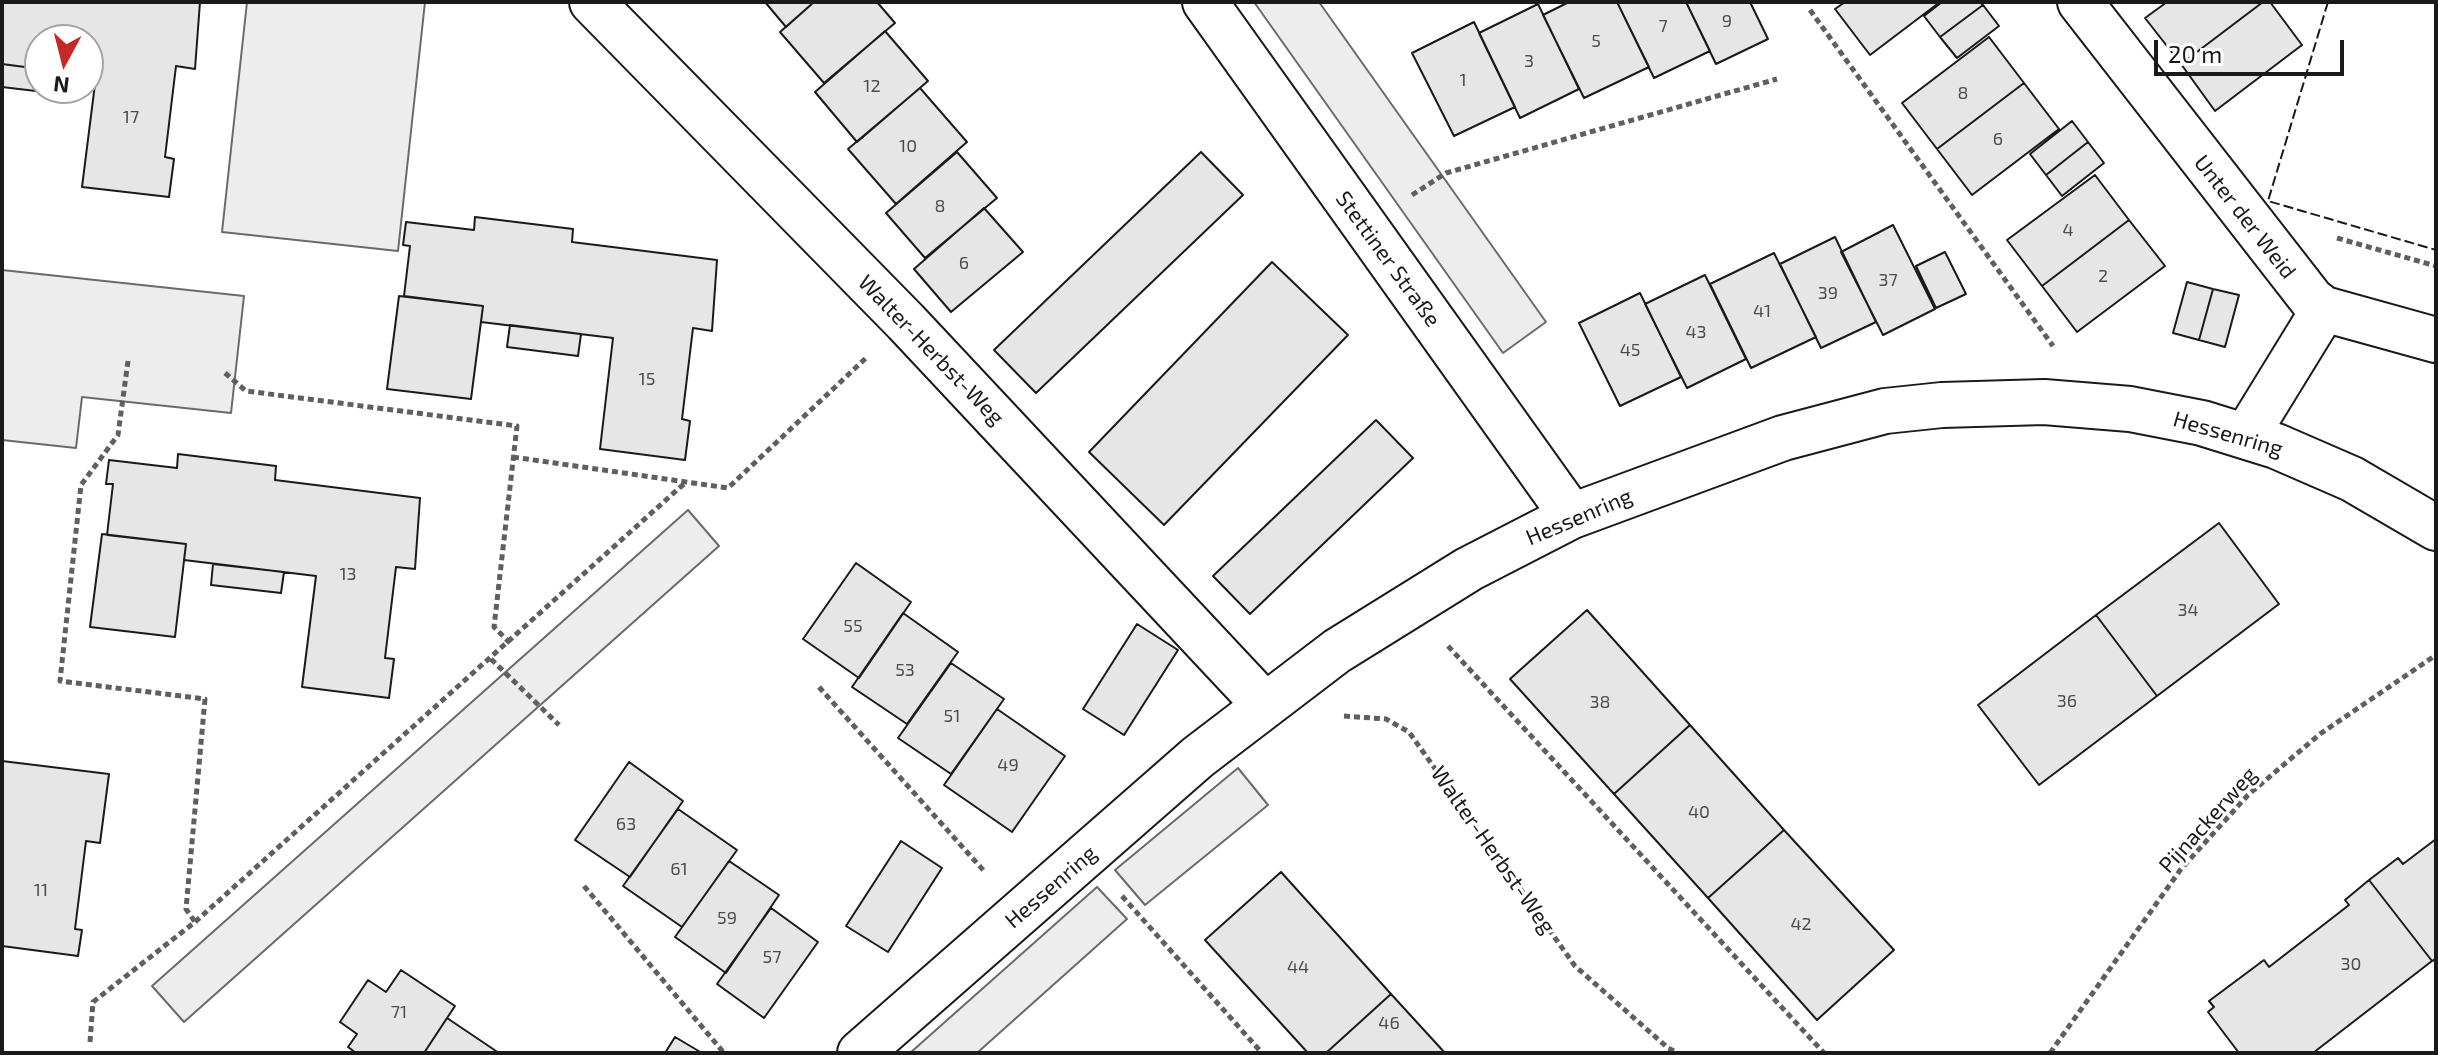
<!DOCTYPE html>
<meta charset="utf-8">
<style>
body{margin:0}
#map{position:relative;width:2438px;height:1055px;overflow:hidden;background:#fff;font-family:"Exo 2",sans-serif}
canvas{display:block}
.frame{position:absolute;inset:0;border:4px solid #1a1a1a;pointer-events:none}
.north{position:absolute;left:24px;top:24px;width:80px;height:80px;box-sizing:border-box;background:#fff;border:2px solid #a3a3a3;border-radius:50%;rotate:187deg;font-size:22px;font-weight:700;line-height:32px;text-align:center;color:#1a1a1a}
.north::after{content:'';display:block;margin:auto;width:28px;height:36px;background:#c62828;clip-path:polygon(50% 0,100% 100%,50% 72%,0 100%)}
.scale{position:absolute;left:2154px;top:40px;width:190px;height:36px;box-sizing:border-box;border:4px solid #1a1a1a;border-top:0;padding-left:10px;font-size:24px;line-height:28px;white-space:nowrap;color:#1a1a1a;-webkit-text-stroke:6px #fff;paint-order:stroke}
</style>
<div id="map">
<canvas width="2438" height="1055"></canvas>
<div class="frame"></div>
<div class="north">N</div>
<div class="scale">20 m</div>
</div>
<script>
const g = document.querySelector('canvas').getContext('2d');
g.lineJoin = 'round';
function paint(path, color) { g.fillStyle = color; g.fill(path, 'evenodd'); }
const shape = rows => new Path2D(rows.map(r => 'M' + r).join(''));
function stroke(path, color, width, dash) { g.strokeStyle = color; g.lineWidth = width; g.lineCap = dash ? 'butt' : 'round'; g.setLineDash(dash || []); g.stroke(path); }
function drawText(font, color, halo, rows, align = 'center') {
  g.font = font + ' "Exo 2",sans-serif'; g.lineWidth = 6; g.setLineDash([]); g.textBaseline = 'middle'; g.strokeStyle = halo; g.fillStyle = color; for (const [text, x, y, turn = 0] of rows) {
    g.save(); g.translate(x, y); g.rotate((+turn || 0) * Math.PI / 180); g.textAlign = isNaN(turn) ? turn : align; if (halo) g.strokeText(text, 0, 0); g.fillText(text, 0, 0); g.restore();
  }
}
const parking = shape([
 [247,2,425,2,398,251,222,232,247,2],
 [1254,2,1319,2,1546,322,1503,353,1254,2],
 [2,270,244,296,231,413,82,397,76,448,2,440,2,270],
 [688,510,719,546,184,1022,152,986,688,510],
 [1238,768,1268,805,1145,905,1115,870,1238,768],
 [1097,887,1127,919,977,1053,910,1053,1097,887]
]);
paint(parking, '#ededed');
stroke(parking, '#6a6a6a', 2);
const building = shape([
 [2,2,200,2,195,69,176,66,165,157,174,159,169,197,82,187,96,76,88,75,88,40,40,40,40,69,2,64,2,2],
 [765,2,814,2,786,27,765,2],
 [814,2,877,2,895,23,824,83,780,32,814,2],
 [1569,2,1617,2,1649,67,1584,98,1543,15,1569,2],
 [1617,2,1686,2,1710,51,1654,78,1617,2],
 [1686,2,1750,2,1768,39,1716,64,1686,2],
 [1845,2,1940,2,1870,55,1835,9,1845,2],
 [1942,2,1980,2,1983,5,1940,37,1924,16,1942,2],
 [2167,2,2263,2,2181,64,2145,18,2167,2],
 [2263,2,2270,2,2302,45,2215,111,2181,64,2263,2],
 [1538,4,1579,89,1520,118,1479,33,1538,4],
 [1983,5,1999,26,1957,58,1940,37,1983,5],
 [1474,22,1515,107,1454,136,1412,53,1474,22],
 [885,31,928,81,857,142,815,92,885,31],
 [1989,37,2024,83,1937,149,1902,103,1989,37],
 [2,64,40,69,40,88,62,88,61,94,2,87,2,64],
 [2024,83,2059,129,1972,195,1937,149,2024,83],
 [920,88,967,142,896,204,848,149,920,88],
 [2072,121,2088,142,2046,175,2030,154,2072,121],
 [2088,142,2104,163,2062,196,2046,175,2088,142],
 [957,152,997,198,925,258,886,213,957,152],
 [1201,152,1243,195,1036,393,994,350,1201,152],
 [2095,175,2129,220,2042,286,2007,240,2095,175],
 [984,208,1023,252,951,312,914,269,984,208],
 [475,217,573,229,572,242,717,260,712,331,693,328,682,419,690,421,685,460,600,449,613,338,481,322,483,306,404,296,410,246,403,245,406,222,474,230,475,217],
 [2129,220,2165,266,2077,332,2042,286,2129,220],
 [1893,225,1935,309,1883,335,1841,252,1893,225],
 [1835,237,1876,322,1821,348,1780,264,1835,237],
 [1945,252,1966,294,1936,308,1916,266,1945,252],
 [1774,253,1816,337,1751,368,1710,284,1774,253],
 [1272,262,1348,335,1164,525,1089,452,1272,262],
 [1705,275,1746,359,1687,388,1645,304,1705,275],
 [2187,282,2213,289,2199,340,2173,333,2187,282],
 [2213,289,2239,295,2225,347,2199,340,2213,289],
 [1640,293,1681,377,1620,406,1579,323,1640,293],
 [399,296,483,306,471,399,387,389,399,296],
 [510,325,581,334,578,356,507,347,510,325],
 [1376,420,1413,458,1250,614,1213,576,1376,420],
 [178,454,276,466,275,480,420,498,415,569,396,567,385,658,394,659,389,698,302,687,316,576,184,560,186,544,107,535,113,484,106,484,109,460,177,468,178,454],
 [2219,523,2279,604,2157,696,2096,615,2219,523],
 [102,534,186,544,175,637,90,627,102,534],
 [856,563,911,602,859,678,803,639,856,563],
 [213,564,284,572,281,593,211,585,213,564],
 [1587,610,1690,725,1614,794,1510,679,1587,610],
 [903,613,958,652,907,724,852,687,903,613],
 [2096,615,2157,696,2039,785,1978,705,2096,615],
 [1137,624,1178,650,1124,735,1083,709,1137,624],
 [951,663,1004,699,951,774,898,738,951,663],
 [997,709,1065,756,1012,832,944,785,997,709],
 [1690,725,1784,830,1708,898,1614,794,1690,725],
 [2,761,109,774,100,843,86,841,75,929,82,930,78,956,2,946,2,761],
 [629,762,683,801,630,877,575,840,629,762],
 [678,809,737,850,682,927,623,886,678,809],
 [1784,830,1894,950,1817,1020,1708,898,1784,830],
 [2436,839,2436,959,2432,961,2369,880,2398,858,2403,864,2436,839],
 [901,841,942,868,888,952,846,926,901,841],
 [729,861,779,895,726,973,675,937,729,861],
 [1281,872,1391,994,1326,1053,1308,1053,1205,940,1281,872],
 [2369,880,2432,961,2313,1053,2239,1053,2208,1012,2214,1007,2209,1001,2264,960,2269,967,2349,905,2345,900,2369,880],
 [771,908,818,942,764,1018,717,984,771,908],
 [401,970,455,1006,424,1053,356,1053,348,1047,357,1034,340,1022,368,980,386,992,401,970],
 [1391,994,1445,1053,1326,1053,1391,994],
 [447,1018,499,1053,424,1053,447,1018],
 [675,1037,702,1053,665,1053,675,1037]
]);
paint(building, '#e6e6e6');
stroke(building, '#1a1a1a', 2);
const street = shape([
 [592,2,906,322,1264,704],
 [1205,2,1572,516],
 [2080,2,2312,300,2324,309,2436,340],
 [2246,436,2324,309],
 [860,1053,1198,757,1337,651,1469,569,1572,516,1783,438,1885,411,1942,405,2044,402,2130,409,2202,423,2276,446,2352,479,2436,528]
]);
stroke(street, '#1a1a1a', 48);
stroke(shape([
 [1810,10,2053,346],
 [1412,195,1446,173,1777,79],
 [2337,238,2436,266],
 [128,361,118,435,81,485,60,681,205,699,186,909,195,922],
 [225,373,246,391,517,426,494,627,510,643],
 [513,457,728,488,867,357],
 [1448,646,1824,1053],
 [491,659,559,725],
 [819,687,984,871],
 [1344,716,1386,719,1409,732,1575,966,1668,1048,1678,1053],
 [584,886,724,1053],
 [1122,896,1262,1053],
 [90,1042,93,1002,195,922,686,482],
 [2050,1053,2181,869,2248,795,2320,734,2436,655]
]), '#5f5f5f', 5, [6, 4]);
stroke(street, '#fff', 44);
stroke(shape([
 [2328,2,2268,201,2436,250]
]), '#1a1a1a', 2, [10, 4]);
drawText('18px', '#4d4d4d', null, [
 ["9",1727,21],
 ["7",1663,26],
 ["5",1596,41],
 ["3",1529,61],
 ["1",1463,80],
 ["12",872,86],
 ["8",1963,93],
 ["17",131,117],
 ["6",1998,139],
 ["10",908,146],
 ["8",940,206],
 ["4",2068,230],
 ["6",964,263],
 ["2",2103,276],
 ["37",1888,280],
 ["39",1828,293],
 ["41",1762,311],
 ["43",1696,332],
 ["45",1630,350],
 ["15",647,379],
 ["13",348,574],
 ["34",2188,610],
 ["55",853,626],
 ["53",905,670],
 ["36",2067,701],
 ["38",1600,702],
 ["51",952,716],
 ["49",1008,765],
 ["40",1699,812],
 ["63",626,824],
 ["61",679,869],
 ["11",41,890],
 ["59",727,918],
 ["42",1801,924],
 ["57",772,957],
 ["30",2351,964],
 ["44",1298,967],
 ["71",399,1012],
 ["46",1389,1023]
]);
drawText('22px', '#1a1a1a', '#fff', [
 ["Unter der Weid",2245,217,52],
 ["Stettiner Straße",1388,259,54],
 ["Walter-Herbst-Weg",931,350,46],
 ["Hessenring",2228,434,16],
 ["Hessenring",1579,517,-23],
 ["Pijnackerweg",2208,820,-48],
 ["Walter-Herbst-Weg",1493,850,55],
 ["Hessenring",1051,887,-41]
]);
</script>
